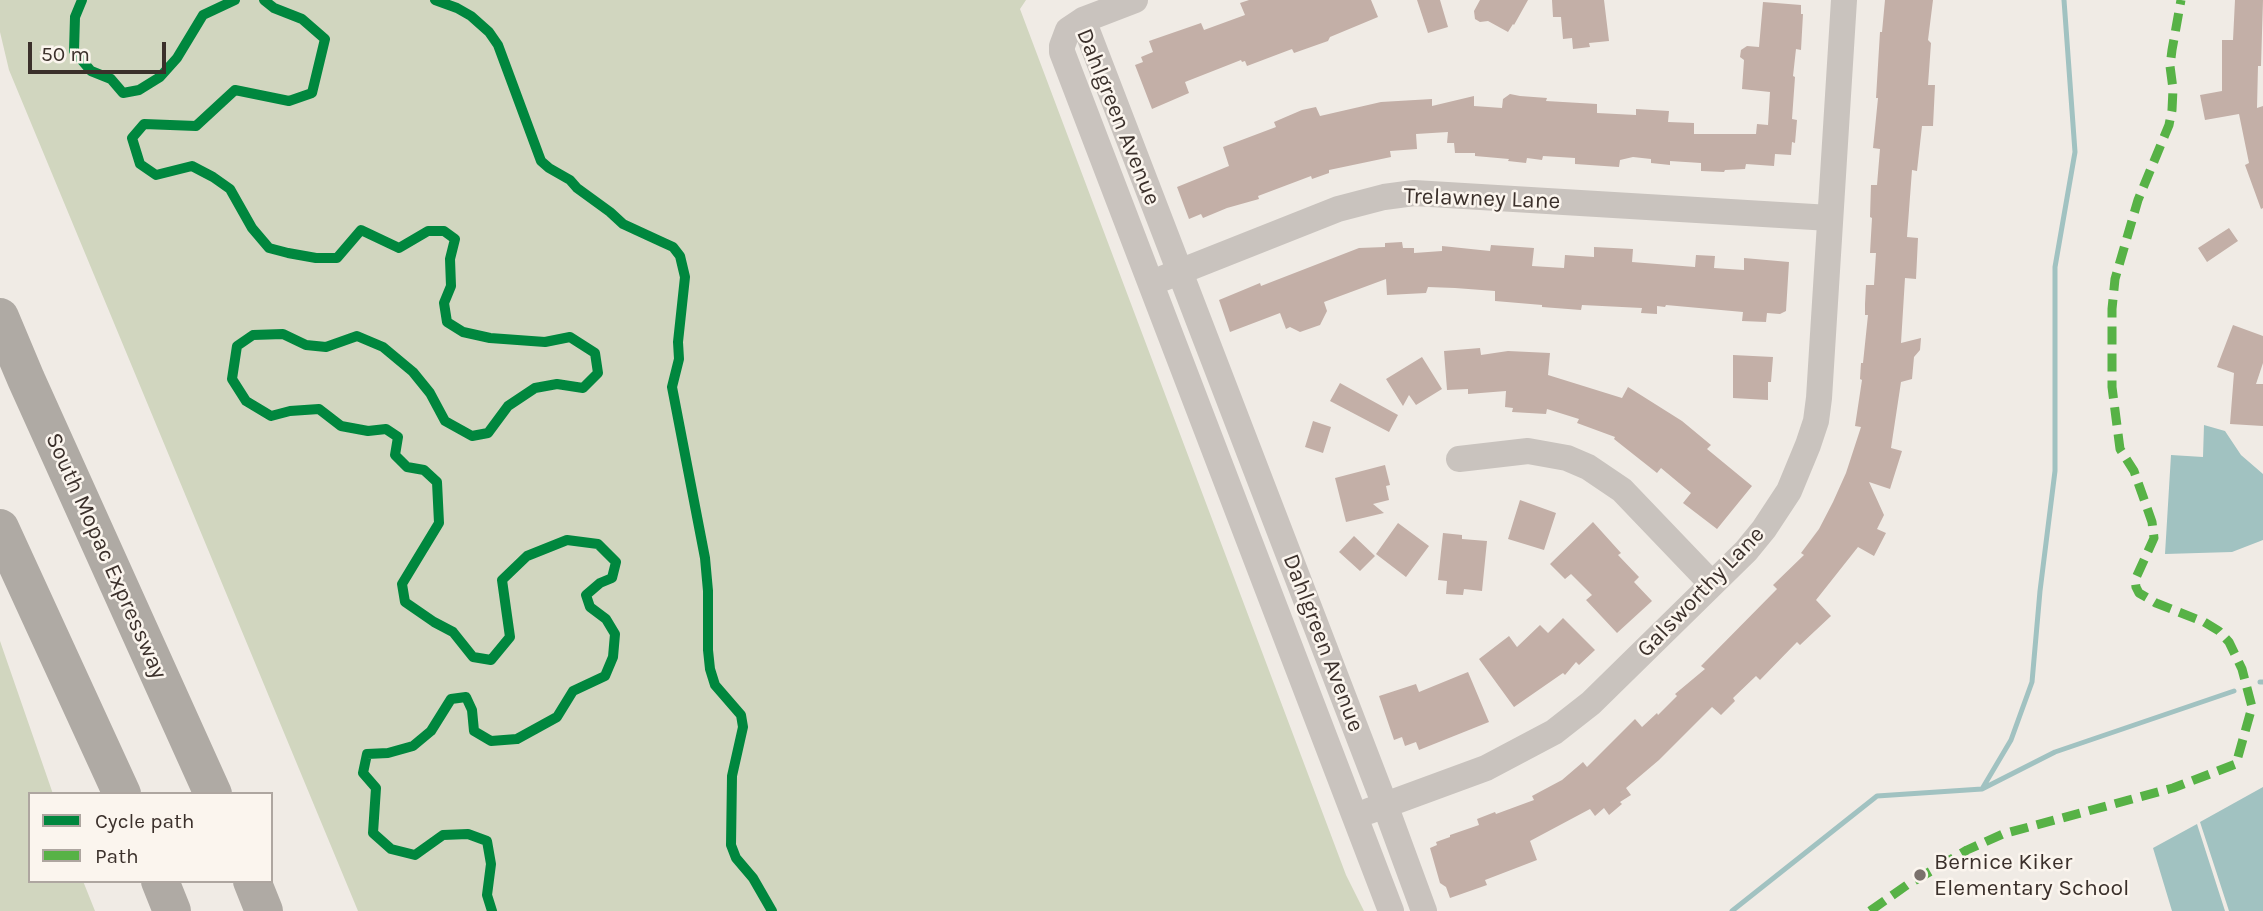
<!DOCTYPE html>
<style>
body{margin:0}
#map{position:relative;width:2263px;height:911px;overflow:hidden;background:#f0ebe5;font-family:Karla,sans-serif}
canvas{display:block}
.legend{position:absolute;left:28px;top:792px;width:245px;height:91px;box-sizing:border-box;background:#fbf5ee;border:2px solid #aea6a0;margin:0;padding:9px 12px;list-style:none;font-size:21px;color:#3b302b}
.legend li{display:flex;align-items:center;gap:14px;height:35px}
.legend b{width:35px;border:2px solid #aea6a0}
.scale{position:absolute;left:28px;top:42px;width:138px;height:32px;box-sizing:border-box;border:4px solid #3b302b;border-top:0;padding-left:9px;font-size:21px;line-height:24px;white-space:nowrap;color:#3b302b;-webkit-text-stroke:5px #fbf5ee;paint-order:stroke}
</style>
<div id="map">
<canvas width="2263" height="911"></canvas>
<ul class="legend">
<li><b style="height:9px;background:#00873e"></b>Cycle path</li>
<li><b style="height:9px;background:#57b246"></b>Path</li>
</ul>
<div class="scale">50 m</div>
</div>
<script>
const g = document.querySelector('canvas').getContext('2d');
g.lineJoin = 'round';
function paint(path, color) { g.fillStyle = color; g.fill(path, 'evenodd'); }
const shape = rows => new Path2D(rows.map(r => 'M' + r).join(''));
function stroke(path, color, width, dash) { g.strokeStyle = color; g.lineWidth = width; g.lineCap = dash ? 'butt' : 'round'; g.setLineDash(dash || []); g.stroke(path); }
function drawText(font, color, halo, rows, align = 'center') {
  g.font = font + ' Karla,sans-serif'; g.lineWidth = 5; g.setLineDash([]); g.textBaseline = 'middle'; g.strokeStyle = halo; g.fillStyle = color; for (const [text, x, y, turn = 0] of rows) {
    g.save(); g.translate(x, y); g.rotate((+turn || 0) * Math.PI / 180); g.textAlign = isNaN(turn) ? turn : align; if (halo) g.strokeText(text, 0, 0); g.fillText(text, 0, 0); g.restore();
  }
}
paint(shape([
 [0,0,1026,0,1020,9,1346,875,1364,911,358,911,9,70,0,32],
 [0,641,53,794,30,794,30,881,83,881,95,911,0,911]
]), '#d1d6bf');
paint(shape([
 [2204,425,2225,431,2241,455,2263,474,2263,540,2232,552,2165,554,2171,455,2203,457],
 [2263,787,2263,911,2229,911,2200,822],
 [2197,824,2225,911,2172,911,2153,848]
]), '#a1c2c1');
stroke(shape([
 [2260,682,2263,682],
 [1982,789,2011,740,2032,682,2040,591,2055,471,2055,267,2075,152,2064,0],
 [1732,911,1877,796,1982,789,2055,752,2234,691]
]), '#a1c2c1', 5);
paint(shape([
 [1249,0,1371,0,1378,17,1330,37,1328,41,1294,53,1292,49,1247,66,1245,61,1242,62,1241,60,1185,82,1189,93,1152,109,1135,65,1143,62,1141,57,1153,52,1149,41,1201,23,1204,30,1245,15,1240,3],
 [1417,0,1440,0,1448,27,1428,33],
 [1480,0,1528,0,1514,25,1513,24,1508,32,1488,21,1480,22,1475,19,1474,11],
 [1552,0,1604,0,1609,41,1589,43,1590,47,1573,49,1572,38,1563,39,1561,17,1553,17],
 [1885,0,1933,0,1928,40,1931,43,1928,85,1935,85,1933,126,1922,126,1917,171,1912,170,1907,237,1918,238,1916,279,1905,278,1901,343,1921,338,1920,350,1914,357,1912,379,1901,382,1891,448,1902,451,1890,489,1869,482,1884,515,1877,529,1886,533,1874,556,1858,547,1816,600,1831,616,1800,645,1797,642,1760,680,1756,676,1733,698,1735,701,1721,715,1712,707,1659,760,1626,788,1631,795,1620,802,1622,804,1609,815,1604,808,1595,816,1590,809,1530,841,1537,860,1485,880,1487,885,1450,898,1446,887,1440,883,1430,848,1437,845,1436,842,1450,837,1450,835,1479,825,1477,819,1495,812,1496,814,1534,800,1532,796,1562,780,1583,762,1587,767,1635,719,1642,727,1657,713,1658,715,1677,696,1675,694,1705,669,1701,666,1777,589,1773,585,1804,555,1801,553,1819,529,1833,502,1846,473,1861,427,1855,426,1862,380,1860,379,1861,363,1863,363,1868,315,1865,315,1865,304,1866,285,1874,285,1876,253,1870,253,1872,218,1870,217,1871,185,1877,185,1880,149,1873,148,1878,98,1876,98,1880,32,1882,32],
 [2235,0,2263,0,2261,66,2258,66,2257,108,2263,106,2263,208,2261,209,2245,165,2249,163,2239,114,2205,120,2200,95,2222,91,2222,40,2233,40],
 [1763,2,1801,5,1801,14,1803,14,1801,50,1796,49,1793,76,1795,77,1792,119,1797,120,1795,143,1792,142,1791,155,1775,154,1774,166,1746,164,1745,169,1725,170,1724,172,1701,171,1701,163,1670,161,1670,165,1651,163,1651,159,1633,157,1620,160,1619,167,1575,164,1575,158,1543,156,1542,160,1527,158,1526,163,1508,161,1509,159,1475,156,1475,153,1455,153,1454,143,1447,143,1448,132,1416,134,1417,149,1390,151,1391,157,1329,170,1329,173,1312,179,1311,176,1258,196,1259,199,1227,208,1203,218,1201,214,1189,219,1177,187,1229,166,1223,147,1276,127,1274,122,1302,110,1316,107,1320,116,1381,102,1432,99,1432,106,1474,96,1474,106,1502,108,1503,99,1510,94,1520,96,1547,98,1546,101,1597,104,1597,113,1636,115,1636,109,1669,111,1668,122,1694,123,1694,134,1756,134,1757,124,1768,125,1770,92,1742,89,1744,60,1740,57,1741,50,1747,46,1759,47],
 [2229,228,2238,241,2207,262,2198,248],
 [1402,242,1403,248,1414,248,1414,253,1442,251,1442,246,1490,251,1491,245,1534,248,1532,266,1564,268,1565,255,1594,257,1594,247,1633,249,1632,262,1695,267,1696,255,1715,256,1714,268,1744,270,1744,258,1789,262,1786,311,1780,314,1767,313,1766,322,1742,321,1743,312,1666,305,1665,307,1657,306,1657,314,1641,313,1642,308,1582,305,1581,310,1542,307,1542,305,1495,301,1495,291,1455,288,1428,287,1426,293,1387,295,1386,279,1324,302,1327,311,1320,325,1300,332,1290,327,1286,329,1280,313,1230,332,1219,300,1260,283,1261,286,1359,248,1385,247,1385,243],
 [2233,325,2263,336,2263,363,2256,384,2263,384,2263,426,2230,424,2234,373,2217,367],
 [1480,348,1481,355,1508,351,1550,353,1548,375,1622,398,1628,387,1682,421,1711,445,1707,449,1752,486,1717,529,1683,503,1691,493,1661,468,1657,473,1614,439,1615,437,1577,423,1579,419,1547,409,1546,414,1512,412,1513,408,1505,407,1506,391,1468,394,1468,389,1447,390,1444,351],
 [1733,355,1773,357,1771,382,1768,382,1768,400,1733,398],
 [1422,357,1442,389,1416,405,1409,395,1403,406,1386,379],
 [1340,383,1398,415,1389,432,1330,401],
 [1313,421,1331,427,1323,453,1305,447],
 [1385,465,1390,485,1386,486,1389,500,1373,504,1384,513,1346,522,1335,478],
 [1520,500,1556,513,1544,550,1508,539],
 [1593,522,1621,553,1618,555,1639,577,1634,582,1652,601,1617,633,1586,600,1592,595,1571,574,1565,579,1550,564],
 [1398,523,1429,546,1406,577,1376,554],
 [1443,533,1462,535,1462,539,1487,541,1482,591,1464,589,1463,595,1446,594,1447,581,1438,580],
 [1354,536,1375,556,1360,571,1339,552],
 [1563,618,1595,650,1579,665,1576,662,1565,675,1563,673,1514,707,1479,659,1509,636,1517,647,1540,625,1548,633],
 [1468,672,1489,722,1419,750,1416,742,1405,746,1402,737,1394,740,1379,696,1416,684,1419,692]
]), '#c3afa7');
stroke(shape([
 [1083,20,1135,0],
 [1164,278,1338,209,1384,197,1414,193,1830,218],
 [1459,459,1528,451,1567,458,1588,467,1622,490,1712,584],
 [1369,811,1486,768,1554,732,1591,703,1746,551,1764,529,1789,491,1808,445,1816,421,1819,398,1844,0],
 [1391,911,1062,52,1062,46,1068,30,1083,20,1385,805,1424,911]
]), '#c9c3be', 26);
stroke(shape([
 [0,317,26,379,213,794],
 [0,528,122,794],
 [160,881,172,911],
 [252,881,264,911]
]), '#afaaa4', 38);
stroke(shape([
 [1870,911,1907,885,1967,850,2003,834,2173,788,2236,764,2252,707,2242,669,2229,642,2219,631,2204,622,2156,603,2139,593,2136,587,2135,580,2154,538,2152,522,2134,471,2120,449,2112,387,2112,309,2115,279,2138,200,2169,125,2172,110,2173,89,2170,66,2172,50,2181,0]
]), '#57b246', 9, [18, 9]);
stroke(shape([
 [82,0,75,17,74,51,91,71,111,79,123,93,139,90,160,77,177,58,203,15,235,0],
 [264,0,274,8,302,19,325,39,312,93,289,101,235,90,196,126,144,124,132,138,140,164,156,175,192,166,213,177,230,189,252,228,269,248,288,253,316,258,337,258,361,230,399,248,428,231,444,231,455,239,450,259,451,286,444,303,447,322,463,332,490,338,545,342,570,337,595,353,598,373,583,388,557,384,535,388,508,406,488,433,472,436,445,421,430,393,413,372,383,347,357,336,326,347,306,345,283,334,253,335,237,346,232,379,246,401,271,416,290,411,319,409,341,426,368,431,386,429,398,437,395,455,407,467,424,470,437,482,439,523,402,584,405,602,434,622,453,632,473,657,491,660,510,637,502,580,527,556,567,540,598,544,616,562,612,578,600,583,586,595,590,607,606,619,615,634,613,657,605,676,573,691,557,717,517,739,491,741,474,731,472,710,466,697,451,699,431,731,413,746,388,753,367,754,363,773,376,788,373,833,391,849,415,855,443,835,468,834,487,841,491,864,487,895,492,911],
 [435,0,457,8,471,16,489,32,498,45,541,161,549,168,570,180,577,188,610,212,623,224,662,242,673,247,680,256,685,277,678,342,679,359,672,387,705,558,708,591,708,650,710,669,715,685,741,715,743,727,732,776,731,845,736,858,753,878,772,911]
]), '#00873e', 10);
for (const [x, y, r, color] of [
 [1920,875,7,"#7a716c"]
]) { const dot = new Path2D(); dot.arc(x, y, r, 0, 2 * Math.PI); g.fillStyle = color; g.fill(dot); stroke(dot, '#fbf5ee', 2.5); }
drawText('23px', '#3b302b', '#fbf5ee', [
 ["Dahlgreen Avenue",1118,117,68],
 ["Trelawney Lane",1482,199,2],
 ["South Mopac Expressway",106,556,66],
 ["Galsworthy Lane",1701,592,-46],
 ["Dahlgreen Avenue",1323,643,69]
]);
drawText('23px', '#3b302b', '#fbf5ee', [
 ["Bernice Kiker",1934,862],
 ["Elementary School",1934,888]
], 'left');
</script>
